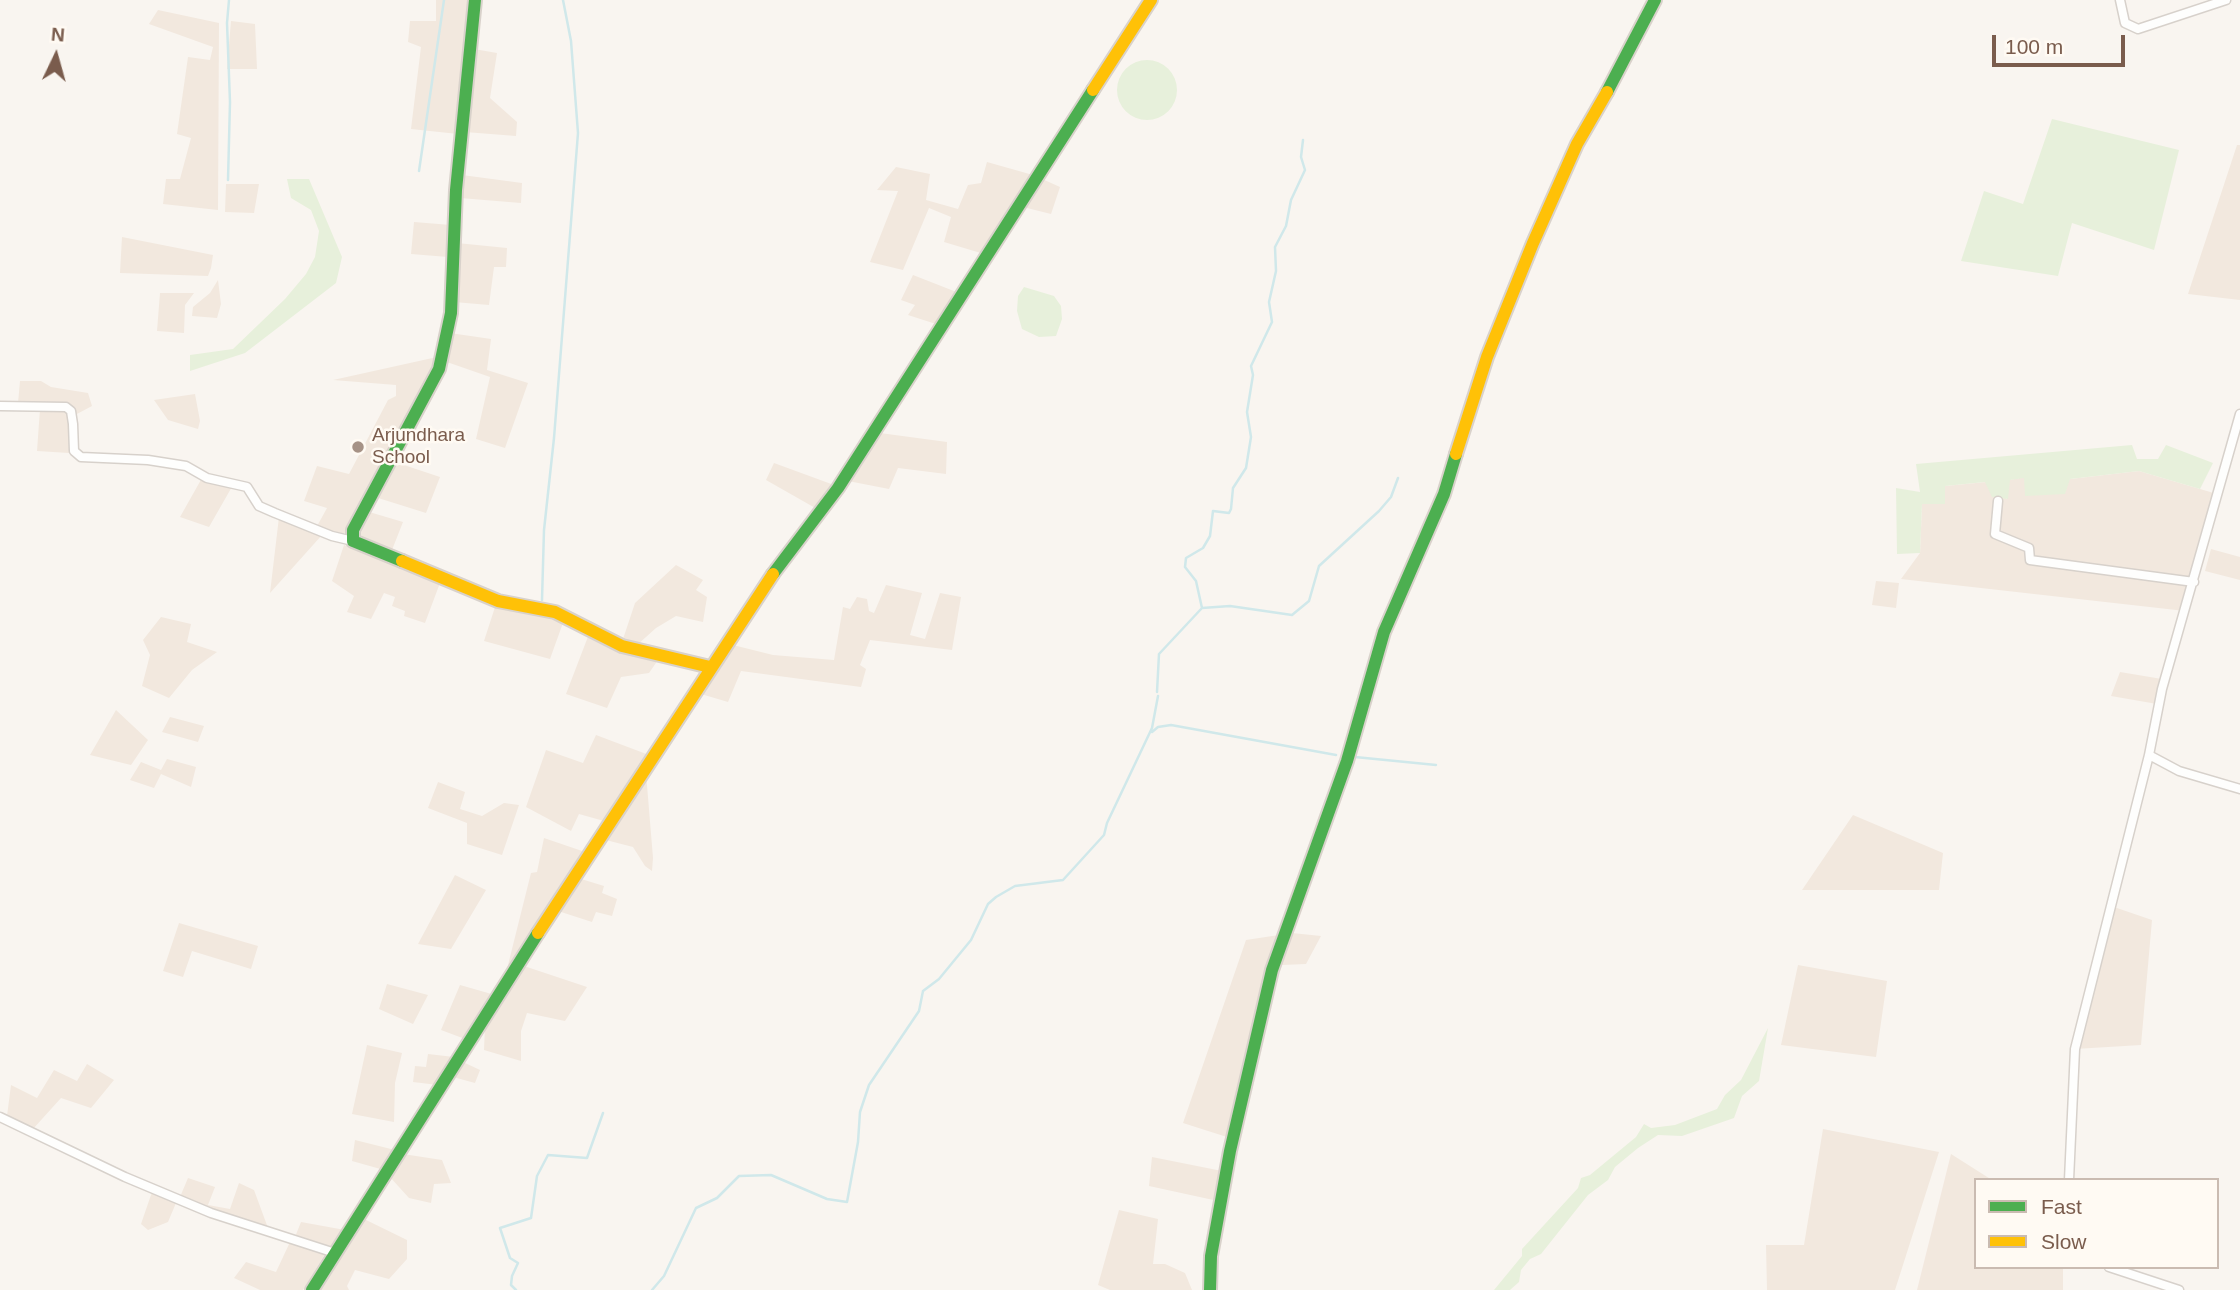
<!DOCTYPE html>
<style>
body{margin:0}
#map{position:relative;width:2240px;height:1290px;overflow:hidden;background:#f9f5f0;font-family:Arial,sans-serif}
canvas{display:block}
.legend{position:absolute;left:1974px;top:1178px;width:245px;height:91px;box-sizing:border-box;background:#fffaf3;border:2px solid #cabbb1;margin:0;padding:9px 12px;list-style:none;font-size:21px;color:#7a5c4d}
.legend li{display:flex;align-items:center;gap:14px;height:35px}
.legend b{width:35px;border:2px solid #cabbb1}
.north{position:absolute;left:21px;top:21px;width:70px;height:70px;-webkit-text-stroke:5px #fffaf3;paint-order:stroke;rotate:5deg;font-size:19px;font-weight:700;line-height:28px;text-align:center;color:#7a5c4d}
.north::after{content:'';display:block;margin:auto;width:24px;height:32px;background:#7a5c4d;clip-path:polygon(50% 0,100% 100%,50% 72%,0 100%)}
.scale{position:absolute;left:1992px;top:35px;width:133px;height:32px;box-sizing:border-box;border:4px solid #7a5c4d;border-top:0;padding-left:9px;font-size:21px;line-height:24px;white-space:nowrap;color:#7a5c4d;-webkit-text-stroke:5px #fffaf3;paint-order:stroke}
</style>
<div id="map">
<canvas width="2240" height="1290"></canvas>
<ul class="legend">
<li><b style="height:9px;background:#4caf50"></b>Fast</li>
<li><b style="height:9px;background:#ffc107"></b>Slow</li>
</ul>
<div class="north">N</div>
<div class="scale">100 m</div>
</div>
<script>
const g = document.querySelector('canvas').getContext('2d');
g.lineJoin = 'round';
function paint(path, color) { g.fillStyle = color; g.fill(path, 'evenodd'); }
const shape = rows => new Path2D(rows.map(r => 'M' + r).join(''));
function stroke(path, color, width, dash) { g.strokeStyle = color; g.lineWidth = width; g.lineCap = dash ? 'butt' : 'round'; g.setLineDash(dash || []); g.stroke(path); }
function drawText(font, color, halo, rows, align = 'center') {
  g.font = font + ' Arial,sans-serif'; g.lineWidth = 5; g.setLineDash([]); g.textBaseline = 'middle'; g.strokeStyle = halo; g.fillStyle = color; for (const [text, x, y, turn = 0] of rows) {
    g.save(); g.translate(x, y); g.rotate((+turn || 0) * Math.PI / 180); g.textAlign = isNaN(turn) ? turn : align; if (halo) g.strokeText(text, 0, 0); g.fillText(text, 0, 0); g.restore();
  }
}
paint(shape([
 [436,0,471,0,458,134,411,129,421,47,408,42,410,21,436,21],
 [158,10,219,23,218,210,163,204,166,179,180,179,191,138,177,134,188,57,210,60,213,47,149,24],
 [231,21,255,24,257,69,227,69],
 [474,49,497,53,490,98,517,122,516,136,465,132],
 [2237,145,2240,145,2240,300,2188,294],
 [987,162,1033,175,984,254,944,242,951,217,929,208,903,270,870,262,898,191,877,190,896,167,930,174,926,200,958,209,968,185,981,183],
 [462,175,522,183,521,203,460,198],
 [1040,178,1060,187,1051,214,1023,207],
 [226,184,259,184,254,213,225,212],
 [414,222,451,225,448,257,411,254],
 [122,237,213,255,211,268,208,276,120,273],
 [457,243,507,248,506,267,494,267,489,305,454,302],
 [913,275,959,293,939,325,908,315,915,305,901,300],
 [218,280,221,304,217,318,192,316,193,307,210,293],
 [160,293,194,293,185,305,184,333,157,331],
 [450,333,491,339,487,370,528,383,505,448,476,439,490,377,444,361],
 [437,357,429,385,350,529,342,535,316,528,327,508,304,501,317,466,349,474,388,400,396,396,396,385,333,380],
 [20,381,41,381,51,387,88,393,92,406,75,415,68,405,18,403],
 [195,394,200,421,198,429,168,420,154,400],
 [40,409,66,410,70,414,69,453,37,451],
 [880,433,947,442,946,474,898,468,889,489,848,481],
 [395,462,440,477,426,513,375,497],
 [774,463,834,485,817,509,766,480],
 [2139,471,2217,494,2185,611,1901,579,1920,553,1922,504,1945,486,1986,482,2007,499,2009,480,2025,477,2025,496,2070,479],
 [202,478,233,485,209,527,180,517],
 [366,511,403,522,390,555,360,540,356,530],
 [279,517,322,535,270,593],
 [344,545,440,583,425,623,404,616,405,611,392,606,395,597,384,593,371,619,347,612,354,596,332,581],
 [2211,549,2240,557,2240,580,2205,571],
 [676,565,703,580,696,590,707,597,703,622,676,616,656,628,636,646,622,642,635,603],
 [1876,581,1899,583,1896,608,1872,605],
 [886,585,922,593,910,635,925,639,940,593,961,597,952,650,870,640,860,665,866,669,861,687,741,671,728,702,701,694,733,645,773,655,834,660,843,607,850,609,857,597,867,599,869,611,874,613],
 [496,604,564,620,550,659,484,641],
 [161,617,191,624,187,642,217,652,192,670,169,698,142,686,150,655,143,640],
 [589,634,658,660,649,673,621,677,607,708,566,694],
 [2120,672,2162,679,2157,704,2111,696],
 [116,710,148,740,131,765,90,755],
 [170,717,204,726,198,742,162,732],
 [596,735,649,755,604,821,579,814,571,831,526,807,546,750,583,763],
 [167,759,196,767,191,787,161,774,154,788,130,780,141,762,161,770],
 [646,773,653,858,652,871,645,866,633,847,602,839],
 [438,782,465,792,460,809,482,816,504,803,519,805,502,855,467,844,467,823,428,808],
 [1853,815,1943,853,1939,890,1802,890],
 [544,838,585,852,504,981,531,873,537,872],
 [455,875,486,890,451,949,418,944],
 [578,878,604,886,602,893,617,899,612,916,596,912,592,922,558,911],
 [2114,907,2152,920,2141,1045,2075,1049],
 [179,923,258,946,251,969,192,951,183,977,163,971],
 [1292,933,1321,936,1306,964,1282,965,1249,1050,1230,1138,1183,1123,1246,940],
 [1798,965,1887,981,1876,1057,1781,1045],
 [524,966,587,987,565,1021,527,1013,521,1031,521,1061,484,1050,485,1026],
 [387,984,428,995,413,1024,379,1009],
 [460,985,495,995,465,1039,441,1030],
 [367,1045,402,1053,395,1083,394,1122,352,1114],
 [428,1054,454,1057,438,1085,413,1082,415,1066,426,1067],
 [463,1062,480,1070,475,1083,453,1077],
 [87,1064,114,1080,91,1108,61,1098,33,1129,7,1116,11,1085,37,1098,54,1070,77,1081],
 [1823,1129,1939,1152,1895,1290,1767,1290,1766,1245,1804,1245],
 [355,1140,395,1150,384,1170,352,1161],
 [403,1154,442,1160,451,1183,434,1184,431,1203,409,1198,389,1176],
 [1951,1154,1992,1180,1976,1180,1976,1267,2063,1267,2063,1290,1917,1290],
 [1152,1157,1222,1171,1218,1201,1149,1186],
 [188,1178,215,1187,208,1205,230,1209,239,1183,254,1190,268,1228,180,1197],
 [152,1192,176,1203,168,1222,148,1230,141,1224],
 [1119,1210,1158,1219,1153,1264,1165,1264,1185,1273,1192,1290,1110,1290,1098,1285],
 [362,1218,407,1240,407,1259,389,1279,355,1270,347,1286,349,1290,316,1290],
 [301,1222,345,1230,334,1247,295,1237],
 [290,1242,325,1254,303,1290,260,1290,234,1278,246,1262,276,1272]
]), '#f2e8de');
paint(shape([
 '1117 90a30 30 0 1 1 60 0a30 30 0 1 1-60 0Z',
 [2052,119,2179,150,2154,250,2072,223,2058,276,1961,261,1984,191,2023,204],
 [287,179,309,179,342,257,336,283,245,353,190,371,190,355,233,349,285,299,306,274,315,257,319,231,311,210,291,198],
 [1024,287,1054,296,1061,306,1062,319,1056,336,1039,337,1022,329,1017,311,1018,296],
 [2132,445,2137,459,2158,459,2166,445,2213,463,2200,489,2139,471,2070,479,2065,494,2025,496,2024,478,2010,480,2008,499,1992,497,1985,482,1945,486,1945,504,1922,504,1920,553,1897,554,1896,488,1920,492,1916,464],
 [1768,1028,1759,1081,1742,1096,1734,1118,1682,1136,1658,1135,1638,1148,1615,1167,1608,1180,1588,1195,1541,1254,1530,1259,1521,1270,1519,1282,1510,1290,1494,1290,1522,1256,1522,1249,1578,1188,1581,1178,1590,1175,1636,1137,1644,1124,1651,1128,1675,1125,1717,1109,1725,1095,1741,1080]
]), '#e7f0db');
stroke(shape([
 [419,171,444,0],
 [228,180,230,102,227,23,229,0],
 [542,600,544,530,554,438,578,133,571,41,563,0],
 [1202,608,1230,606,1292,615,1309,601,1319,566,1379,511,1391,497,1398,478],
 [1157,692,1159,654,1202,608,1196,581,1185,567,1186,558,1203,548,1210,536,1213,511,1229,513,1231,509,1233,488,1246,468,1251,437,1247,412,1253,375,1251,366,1272,322,1269,302,1276,271,1275,247,1286,226,1291,200,1305,170,1301,157,1303,140],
 [1152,732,1158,727,1171,725,1336,755],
 [1355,757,1436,765],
 [516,1290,511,1285,512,1276,518,1263,510,1258,500,1228,531,1218,537,1176,548,1155,587,1158,603,1113],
 [652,1290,664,1276,696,1208,717,1198,739,1176,771,1175,827,1199,847,1202,858,1142,860,1112,869,1085,919,1011,923,991,939,979,971,940,988,904,996,897,1015,886,1063,880,1104,835,1107,823,1152,728,1158,696]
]), '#d0e8ea', 2.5);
const street = shape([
 [2120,0,2125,23,2138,29,2226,0],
 [0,406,66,407,71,411,73,424,74,451,81,457,148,460,186,466,207,478,247,487,259,506,275,513,332,536,353,541],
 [1998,501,1995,534,2029,548,2030,560,2194,582],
 [2149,755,2179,771,2240,789],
 [0,1117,125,1177,211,1213,335,1253],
 [2069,1180,2075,1049,2149,755,2162,689,2240,414],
 [2109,1267,2179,1290]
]);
const fast = shape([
 [1607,92,1655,0],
 [402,561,353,541,353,530,439,369,451,313,456,190,475,0],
 [773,574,838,488,1093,90],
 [312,1290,538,933],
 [1210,1290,1211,1256,1230,1151,1272,970,1347,761,1384,632,1444,494,1456,454]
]);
const slow = shape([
 [1093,90,1151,0],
 [1456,454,1487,357,1533,243,1577,144,1607,92],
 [402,561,498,601,555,612,622,646,710,667],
 [538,933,773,574]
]);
stroke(street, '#d7d1cb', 11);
stroke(fast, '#d9d2cb', 16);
stroke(slow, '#d9d2cb', 16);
stroke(street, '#fefefd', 8);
stroke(fast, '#4caf50', 12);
stroke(slow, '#ffc107', 12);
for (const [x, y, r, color] of [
 [358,447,7,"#a69286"]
]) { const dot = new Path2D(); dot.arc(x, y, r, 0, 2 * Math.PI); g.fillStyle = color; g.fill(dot); stroke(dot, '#fffaf3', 2.5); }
drawText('19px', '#7a5c4d', '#fffaf3', [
 ["Arjundhara",372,436],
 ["School",372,458]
], 'left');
</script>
